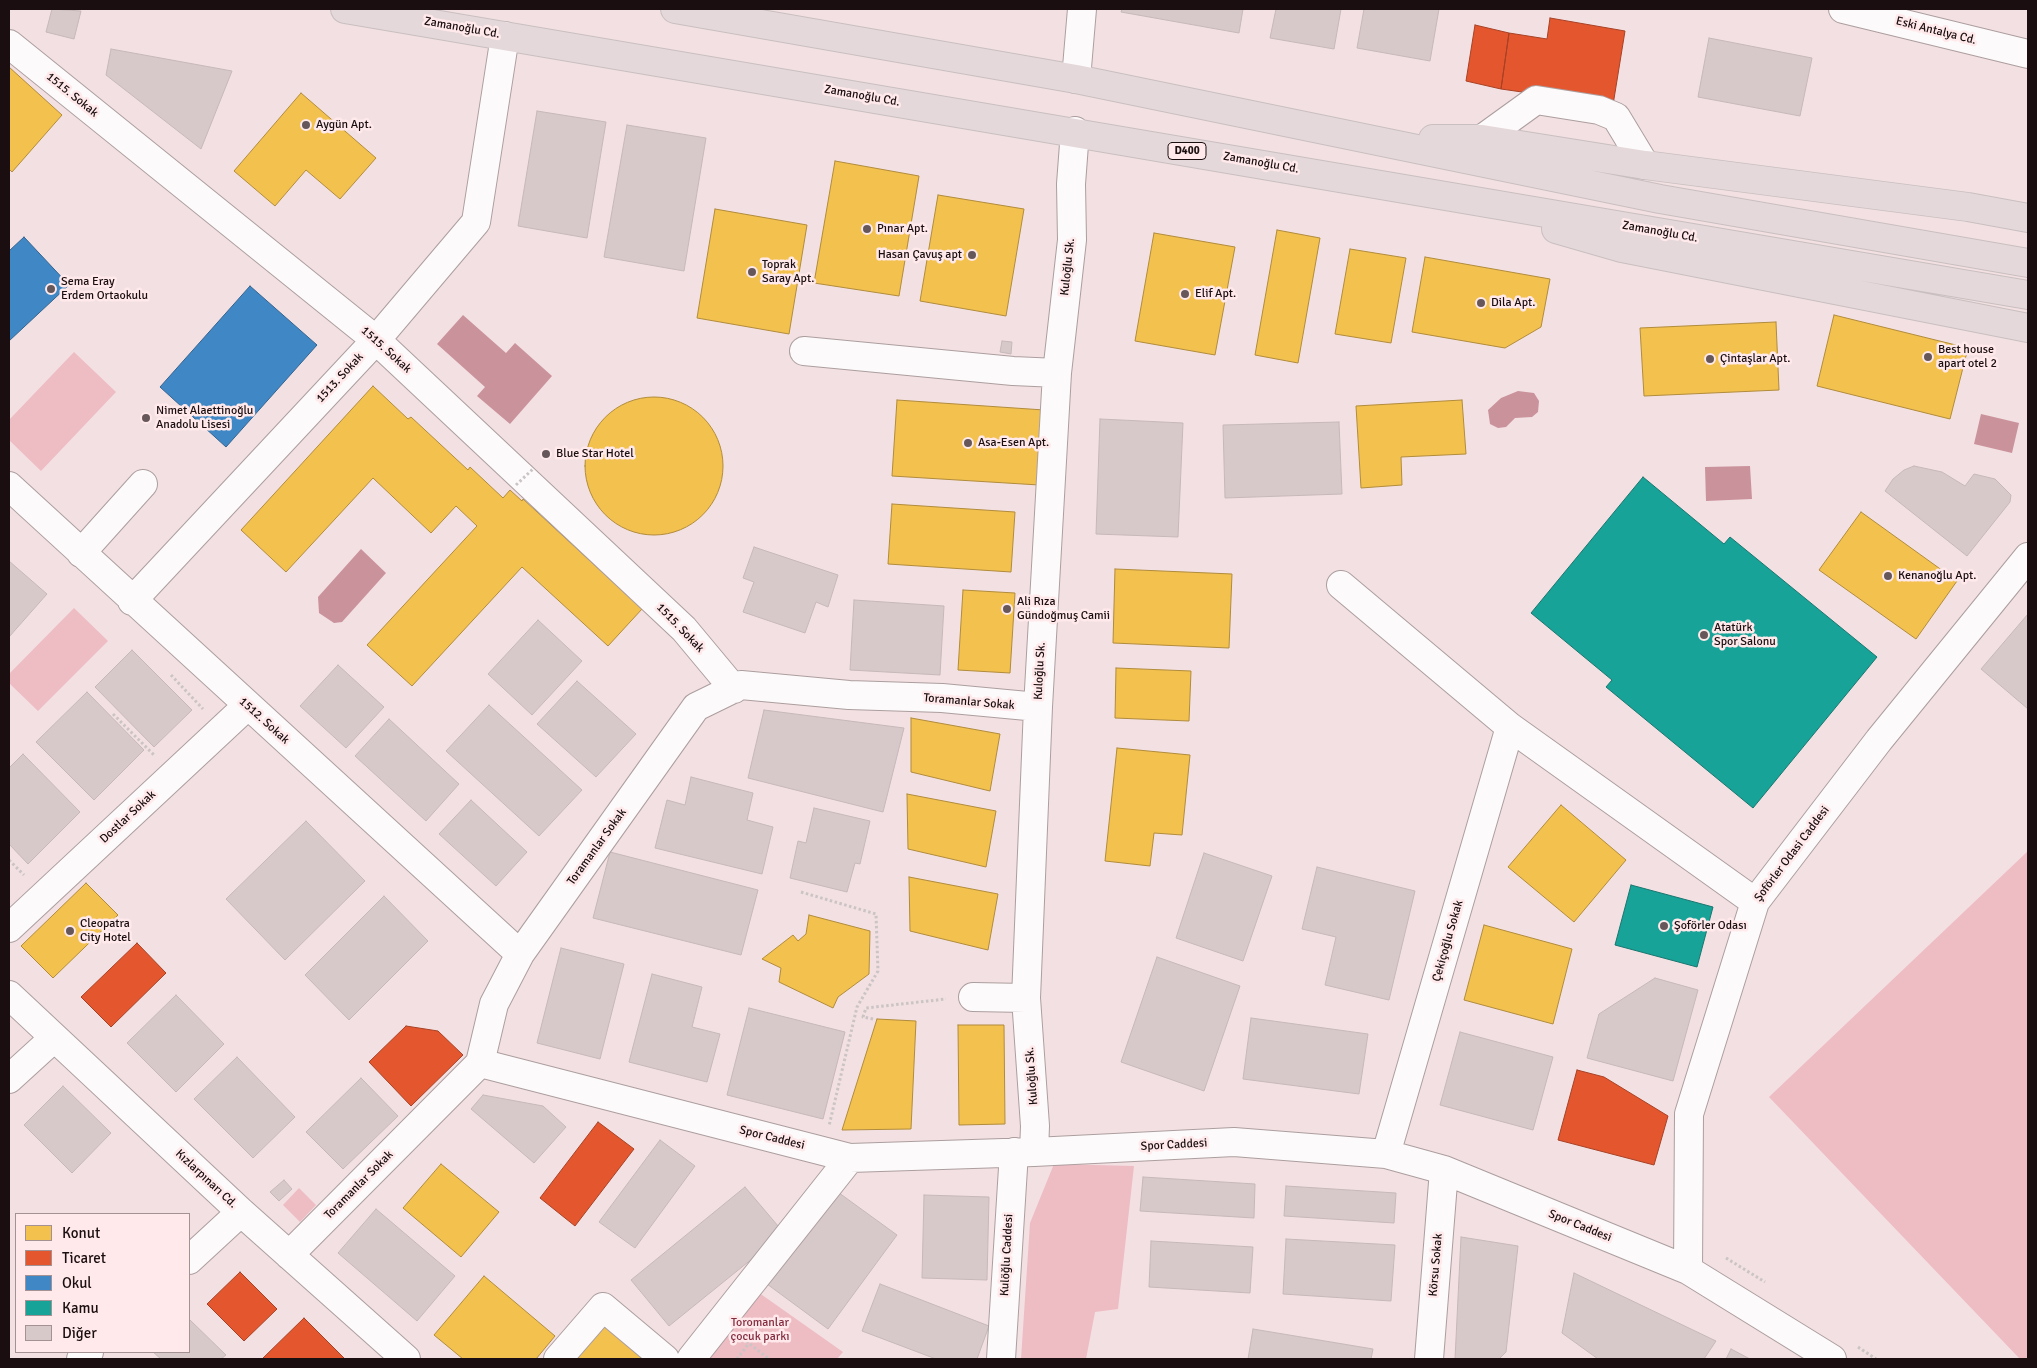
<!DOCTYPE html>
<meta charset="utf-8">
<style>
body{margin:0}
#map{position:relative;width:2037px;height:1368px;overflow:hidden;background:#f3e0e2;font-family:Signika,sans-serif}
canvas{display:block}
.frame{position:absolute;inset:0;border:10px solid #1a0e10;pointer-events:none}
.legend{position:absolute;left:15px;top:1213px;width:175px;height:140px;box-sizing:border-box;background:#ffe9eb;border:1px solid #a39193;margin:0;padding:6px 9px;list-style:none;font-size:15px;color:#1a0e10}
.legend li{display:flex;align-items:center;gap:10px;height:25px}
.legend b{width:25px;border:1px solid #a39193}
</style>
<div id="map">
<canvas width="2037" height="1368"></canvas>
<div class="frame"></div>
<ul class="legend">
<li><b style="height:14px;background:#f2c14e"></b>Konut</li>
<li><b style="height:14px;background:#e4572e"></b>Ticaret</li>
<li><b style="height:14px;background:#3f88c5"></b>Okul</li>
<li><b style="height:14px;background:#17a398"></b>Kamu</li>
<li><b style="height:14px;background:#d7c8c9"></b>Diğer</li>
</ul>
</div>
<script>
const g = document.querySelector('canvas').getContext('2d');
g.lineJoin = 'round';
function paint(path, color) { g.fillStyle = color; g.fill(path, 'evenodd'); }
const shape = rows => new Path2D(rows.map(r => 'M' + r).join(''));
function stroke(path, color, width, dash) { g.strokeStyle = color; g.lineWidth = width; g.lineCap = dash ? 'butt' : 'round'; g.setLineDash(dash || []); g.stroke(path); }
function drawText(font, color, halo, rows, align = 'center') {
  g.font = font + ' Signika,sans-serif'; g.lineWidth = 5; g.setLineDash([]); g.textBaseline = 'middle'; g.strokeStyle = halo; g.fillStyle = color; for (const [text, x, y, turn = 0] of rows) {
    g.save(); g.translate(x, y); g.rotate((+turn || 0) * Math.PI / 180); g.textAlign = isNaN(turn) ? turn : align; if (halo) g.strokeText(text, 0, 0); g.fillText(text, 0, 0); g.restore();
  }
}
paint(shape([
 [74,352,116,392,41,471,9,440,9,420],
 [74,608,108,641,38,711,9,683,9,674],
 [2028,851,2028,1359,2020,1359,1769,1097],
 [1054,1164,1134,1166,1118,1309,1095,1312,1086,1359,1021,1359,1030,1223],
 [299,1188,316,1205,300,1222,283,1205],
 [755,1290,843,1352,837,1359,699,1359]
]), '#eebcc3');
paint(shape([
 [463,315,506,353,515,343,552,376,510,424,477,396,485,387,437,344],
 [1518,391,1534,393,1539,401,1538,412,1532,417,1515,418,1506,427,1498,428,1490,424,1488,410,1501,398],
 [1981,414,2019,423,2012,453,1974,444],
 [1750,466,1752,499,1706,501,1705,467],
 [361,549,386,573,342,622,334,623,319,613,318,597]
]), '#ca929b');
const homes = shape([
 [9,67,62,115,12,172,9,169,9,67],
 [301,93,376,158,340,199,306,170,275,206,234,171,301,93],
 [835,161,919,176,899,296,814,283,835,161],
 [938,195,1024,209,1006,316,920,301,938,195],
 [715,209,807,225,789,334,697,318,715,209],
 [1277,230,1320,238,1298,363,1255,355,1277,230],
 [1154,233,1235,247,1215,355,1135,341,1154,233],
 [1350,249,1406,258,1391,343,1335,334,1350,249],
 [1425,257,1550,279,1541,327,1505,348,1412,332,1425,257],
 [1834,315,1968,348,1950,419,1817,386,1834,315],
 [1776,322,1779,390,1644,396,1640,328,1776,322],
 [373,386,408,419,411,417,468,470,470,467,503,498,510,490,522,501,523,499,642,609,608,646,522,567,412,686,367,645,477,526,456,506,431,533,373,478,286,572,241,530,373,386],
 '585 466a69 69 0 1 1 138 0a69 69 0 1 1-138 0Z',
 [897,400,1044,410,1039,485,892,476,897,400],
 [1462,400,1466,454,1401,457,1402,485,1361,488,1356,406,1462,400],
 [892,504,1015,512,1011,572,888,564,892,504],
 [1861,512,1957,581,1916,639,1819,570,1861,512],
 [1115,569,1232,574,1229,648,1113,643,1115,569],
 [963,590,1015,593,1010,673,958,670,963,590],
 [1116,668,1191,671,1189,721,1115,718,1116,668],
 [911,718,1000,734,990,791,911,772,911,718],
 [1117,748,1190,755,1182,835,1154,833,1150,866,1105,861,1117,748],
 [907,794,996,811,986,867,908,849,907,794],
 [1561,805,1626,860,1574,922,1508,867,1561,805],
 [909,877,998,894,988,950,910,931,909,877],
 [86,883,118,915,53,978,21,946,86,883],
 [809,915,870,931,869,974,838,997,833,1008,779,982,781,968,762,959,793,935,798,941,806,934,809,915],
 [1484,925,1572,949,1553,1024,1464,1000,1484,925],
 [877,1019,916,1021,911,1129,842,1130,877,1019],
 [958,1025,1004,1025,1005,1124,959,1125,958,1025],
 [441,1164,499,1212,461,1257,403,1208,441,1164],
 [484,1276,555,1336,536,1359,463,1359,434,1335,484,1276],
 [603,1321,645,1359,569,1359,603,1321]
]);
paint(homes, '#f2c14e');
stroke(homes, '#b18b3b', 1);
const shops = shape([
 [1550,18,1625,31,1613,105,1501,89,1509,33,1547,39,1550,18],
 [1475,25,1509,33,1501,89,1466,81,1475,25],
 [137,943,166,973,111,1027,81,997,137,943],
 [406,1026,438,1031,463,1055,411,1106,369,1062,406,1026],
 [1577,1070,1604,1077,1668,1116,1654,1165,1558,1140,1577,1070],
 [598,1122,634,1149,575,1226,540,1198,598,1122],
 [240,1272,277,1309,244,1341,207,1304,240,1272],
 [304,1318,345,1359,262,1359,304,1318]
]);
paint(shops, '#e4572e');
stroke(shops, '#a74125', 1);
const schools = shape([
 [24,237,69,285,9,341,9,251,24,237],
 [250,286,317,345,226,447,160,387,250,286]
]);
paint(schools, '#3f88c5');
stroke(schools, '#34638f', 1);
const public = shape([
 [1643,477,1724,544,1730,537,1877,657,1753,808,1606,687,1612,680,1531,613,1643,477],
 [1631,885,1713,907,1697,967,1615,945,1631,885]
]);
paint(public, '#17a398');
stroke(public, '#18766f', 1);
const building = shape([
 [52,9,81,11,74,39,46,32,52,9],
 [1122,9,1243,9,1239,33,1121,12,1122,9],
 [1276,9,1341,9,1334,49,1270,38,1276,9],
 [1364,9,1439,9,1430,61,1357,48,1364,9],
 [1709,38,1812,58,1800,116,1698,97,1709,38],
 [111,49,232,71,201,149,106,75,111,49],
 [537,111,606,122,587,238,518,226,537,111],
 [627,125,706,138,684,271,604,257,627,125],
 [1002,341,1012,342,1011,354,1000,352,1002,341],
 [1100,419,1183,423,1178,537,1096,534,1100,419],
 [1339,422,1342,494,1225,498,1223,425,1339,422],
 [1914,466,1942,472,1965,486,1974,474,1995,479,2011,495,2010,502,1967,556,1885,491,1893,479,1904,470,1914,466],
 [754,547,838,575,828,607,816,602,805,633,743,612,754,582,743,578,754,547],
 [9,561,47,594,9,637,9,561],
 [854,600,944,606,940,675,850,670,854,600],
 [2028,614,2028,709,1981,669,2028,614],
 [538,620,582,661,532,715,488,674,538,620],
 [132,650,192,710,154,747,95,687,132,650],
 [338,665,384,707,346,748,300,706,338,665],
 [577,681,636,734,596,777,537,724,577,681],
 [87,692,144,750,94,800,36,742,87,692],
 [489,705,582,790,539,836,446,751,489,705],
 [764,710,904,728,883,812,748,778,764,710],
 [389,719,459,784,426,821,355,756,389,719],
 [23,754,80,812,28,864,9,844,9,768,23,754],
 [691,777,753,793,747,820,773,827,762,874,655,848,667,800,685,805,691,777],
 [471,800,527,852,496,886,439,834,471,800],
 [814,808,870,821,860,864,855,863,847,892,790,878,798,841,806,843,814,808],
 [306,821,365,881,285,960,226,899,306,821],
 [610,852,758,890,741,955,593,918,610,852],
 [1204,853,1272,876,1243,961,1176,938,1204,853],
 [1317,867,1415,891,1389,1000,1325,985,1336,937,1302,929,1317,867],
 [384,896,428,941,349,1020,305,975,384,896],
 [561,948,624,964,600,1059,537,1043,561,948],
 [1157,957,1240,986,1204,1091,1121,1062,1157,957],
 [652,974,702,987,692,1027,720,1034,707,1082,629,1062,652,974],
 [1655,978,1698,990,1673,1081,1587,1058,1599,1014,1655,978],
 [176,995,224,1044,176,1092,127,1043,176,995],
 [749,1008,845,1032,823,1119,727,1095,749,1008],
 [1251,1018,1368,1034,1359,1094,1243,1079,1251,1018],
 [1460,1032,1553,1057,1533,1130,1440,1105,1460,1032],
 [237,1057,295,1117,253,1158,194,1099,237,1057],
 [361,1078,398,1116,343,1169,306,1132,361,1078],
 [63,1086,111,1133,72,1173,24,1125,63,1086],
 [483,1095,543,1106,566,1127,534,1163,471,1109,483,1095],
 [660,1140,695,1166,635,1248,599,1222,660,1140],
 [1143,1177,1255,1184,1254,1218,1140,1211,1143,1177],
 [284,1180,292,1189,279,1201,270,1192,284,1180],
 [1286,1186,1396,1193,1394,1223,1284,1216,1286,1186],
 [745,1187,784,1233,669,1326,631,1280,745,1187],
 [835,1190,897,1235,828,1329,767,1284,835,1190],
 [924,1195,989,1197,987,1280,922,1278,924,1195],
 [376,1209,455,1276,417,1321,338,1253,376,1209],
 [1461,1237,1518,1246,1506,1352,1499,1359,1455,1359,1461,1237],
 [1286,1239,1395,1245,1391,1301,1283,1294,1286,1239],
 [1151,1241,1253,1247,1250,1293,1149,1287,1151,1241],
 [1574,1273,1716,1341,1704,1359,1598,1359,1562,1333,1574,1273],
 [880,1284,989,1326,977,1359,936,1359,862,1331,880,1284],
 [189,1319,226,1355,221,1359,161,1359,153,1352,189,1352,189,1319],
 [1253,1329,1373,1349,1371,1359,1248,1359,1253,1329],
 [1731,1349,1750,1359,1726,1359,1731,1349]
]);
paint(building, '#d7c8c9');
stroke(building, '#c6b8b9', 1);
const minor = shape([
 [1843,9,2028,54],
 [9,44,376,340,684,629,734,689],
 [1076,79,1082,9],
 [1482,139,1536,100,1599,110,1616,117,1645,165],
 [804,351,1013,371,1057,373],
 [9,486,520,954],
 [81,553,143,484],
 [1341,585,1510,727,1755,902],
 [132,601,376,340,476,222,505,36],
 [9,928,247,706],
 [9,995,241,1212,406,1359],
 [973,997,1026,998],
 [480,1063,850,1158,1034,1152,1234,1142,1386,1154,1444,1170,1688,1270,1832,1359],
 [9,1079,54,1038],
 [1034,1152,1035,1126,1026,998,1038,707,1057,373,1072,240,1071,184,1075,131],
 [1386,1154,1510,727],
 [289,1255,480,1063,494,1004,520,954,696,707,741,685,849,695,942,698,1038,707],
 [189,1260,241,1212],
 [1688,1270,1689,1114,1755,902,1879,740,2028,557],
 [81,1359,89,1352],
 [558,1359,603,1307,665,1359],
 [691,1359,850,1158],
 [1001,1359,1014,1152],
 [1429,1359,1444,1170]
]);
const highway = shape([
 [345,9,2028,295],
 [675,9,1076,79,1660,199,2028,263],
 [1433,139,1482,139,1645,165,1968,207,2028,218],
 [1556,229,1622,248,2028,328]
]);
stroke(minor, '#ac9e9f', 30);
stroke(highway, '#c9bfc0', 30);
stroke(shape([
 [171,675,203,709],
 [113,714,154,755],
 [9,860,24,875],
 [801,892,876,914,878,971,857,1007,829,1126],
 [873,1019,863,1017,866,1008,946,999],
 [1726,1258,1765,1282],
 [742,1338,769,1359],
 [1858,1347,1876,1359],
 [737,1359,749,1343]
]), '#cbc4c5', 3, [2.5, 2.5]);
stroke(minor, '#fdfafb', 28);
stroke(highway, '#e5d8da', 28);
stroke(shape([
 [516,485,534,468]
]), '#cbc4c5', 3, [2.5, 2.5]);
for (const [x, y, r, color] of [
 [306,125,5,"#66585a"],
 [867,229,5,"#66585a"],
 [972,255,5,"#66585a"],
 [752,272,5,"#66585a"],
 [51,289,5,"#66585a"],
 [1185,294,5,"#66585a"],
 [1481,303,5,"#66585a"],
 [1928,357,5,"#66585a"],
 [1710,359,5,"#66585a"],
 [146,418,5,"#66585a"],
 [968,443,5,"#66585a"],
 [546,454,5,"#66585a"],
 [1888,576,5,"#66585a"],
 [1007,609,5,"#66585a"],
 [1704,635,5,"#66585a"],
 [1664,926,5,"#66585a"],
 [70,931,5,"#66585a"]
]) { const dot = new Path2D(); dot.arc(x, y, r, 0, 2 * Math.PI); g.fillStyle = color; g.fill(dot); stroke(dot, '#ffe9eb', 2); }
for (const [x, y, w] of [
 [1187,151,38]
]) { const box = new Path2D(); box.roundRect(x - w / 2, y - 8.5, w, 17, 4); g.fillStyle = '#ffe9eb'; g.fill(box); stroke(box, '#1a0e10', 1); }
drawText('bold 11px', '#1a0e10', null, [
 ["D400",1187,151]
]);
drawText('12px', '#1a0e10', '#ffe9eb', [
 ["Zamanoğlu Cd.",462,28,10],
 ["Eski Antalya Cd.",1936,31,14],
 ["1515. Sokak",72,95,39],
 ["Zamanoğlu Cd.",862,96,10],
 ["Zamanoğlu Cd.",1261,163,10],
 ["Zamanoğlu Cd.",1660,232,10],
 ["Kuloğlu Sk.",1068,267,-84],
 ["1515. Sokak",386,350,42],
 ["1513. Sokak",340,378,-47],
 ["1515. Sokak",680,628,46],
 ["Kuloğlu Sk.",1040,671,-87],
 ["Toramanlar Sokak",969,702,5],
 ["1512. Sokak",264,721,42],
 ["Dostlar Sokak",128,817,-43],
 ["Toramanlar Sokak",597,847,-54],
 ["Şoförler Odasi Caddesi",1792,854,-53],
 ["Çekiçoğlu Sokak",1448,941,-74],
 ["Kuloğlu Sk.",1032,1076,-94],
 ["Spor Caddesi",772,1138,14],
 ["Spor Caddesi",1174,1145,-3],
 ["Kızlarpınarı Cd.",206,1179,43],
 ["Toramanlar Sokak",359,1185,-45],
 ["Spor Caddesi",1580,1226,22],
 ["Kulöğlu Caddesi",1007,1255,-87],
 ["Körsu Sokak",1436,1265,-85]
]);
drawText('12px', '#1a0e10', '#ffe9eb', [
 ["Aygün Apt.",316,125],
 ["Pınar Apt.",877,229],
 ["Hasan Çavuş apt",962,255,"right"],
 ["Toprak",762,265],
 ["Saray Apt.",762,279],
 ["Sema Eray",61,282],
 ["Erdem Ortaokulu",61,296],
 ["Elif Apt.",1195,294],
 ["Dila Apt.",1491,303],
 ["Best house",1938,350],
 ["apart otel 2",1938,364],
 ["Çintaşlar Apt.",1720,359],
 ["Nimet Alaettinoğlu",156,411],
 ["Anadolu Lisesi",156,425],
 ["Asa-Esen Apt.",978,443],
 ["Blue Star Hotel",556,454],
 ["Kenanoğlu Apt.",1898,576],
 ["Ali Rıza",1017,602],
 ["Gündoğmuş Camii",1017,616],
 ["Atatürk",1714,628],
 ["Spor Salonu",1714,642],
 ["Cleopatra",80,924],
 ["City Hotel",80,938],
 ["Şoförler Odası",1674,926]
], 'left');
drawText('12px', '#832c40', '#ffe9eb', [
 ["Toromanlar",760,1323],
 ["çocuk parkı",760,1337]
]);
</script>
